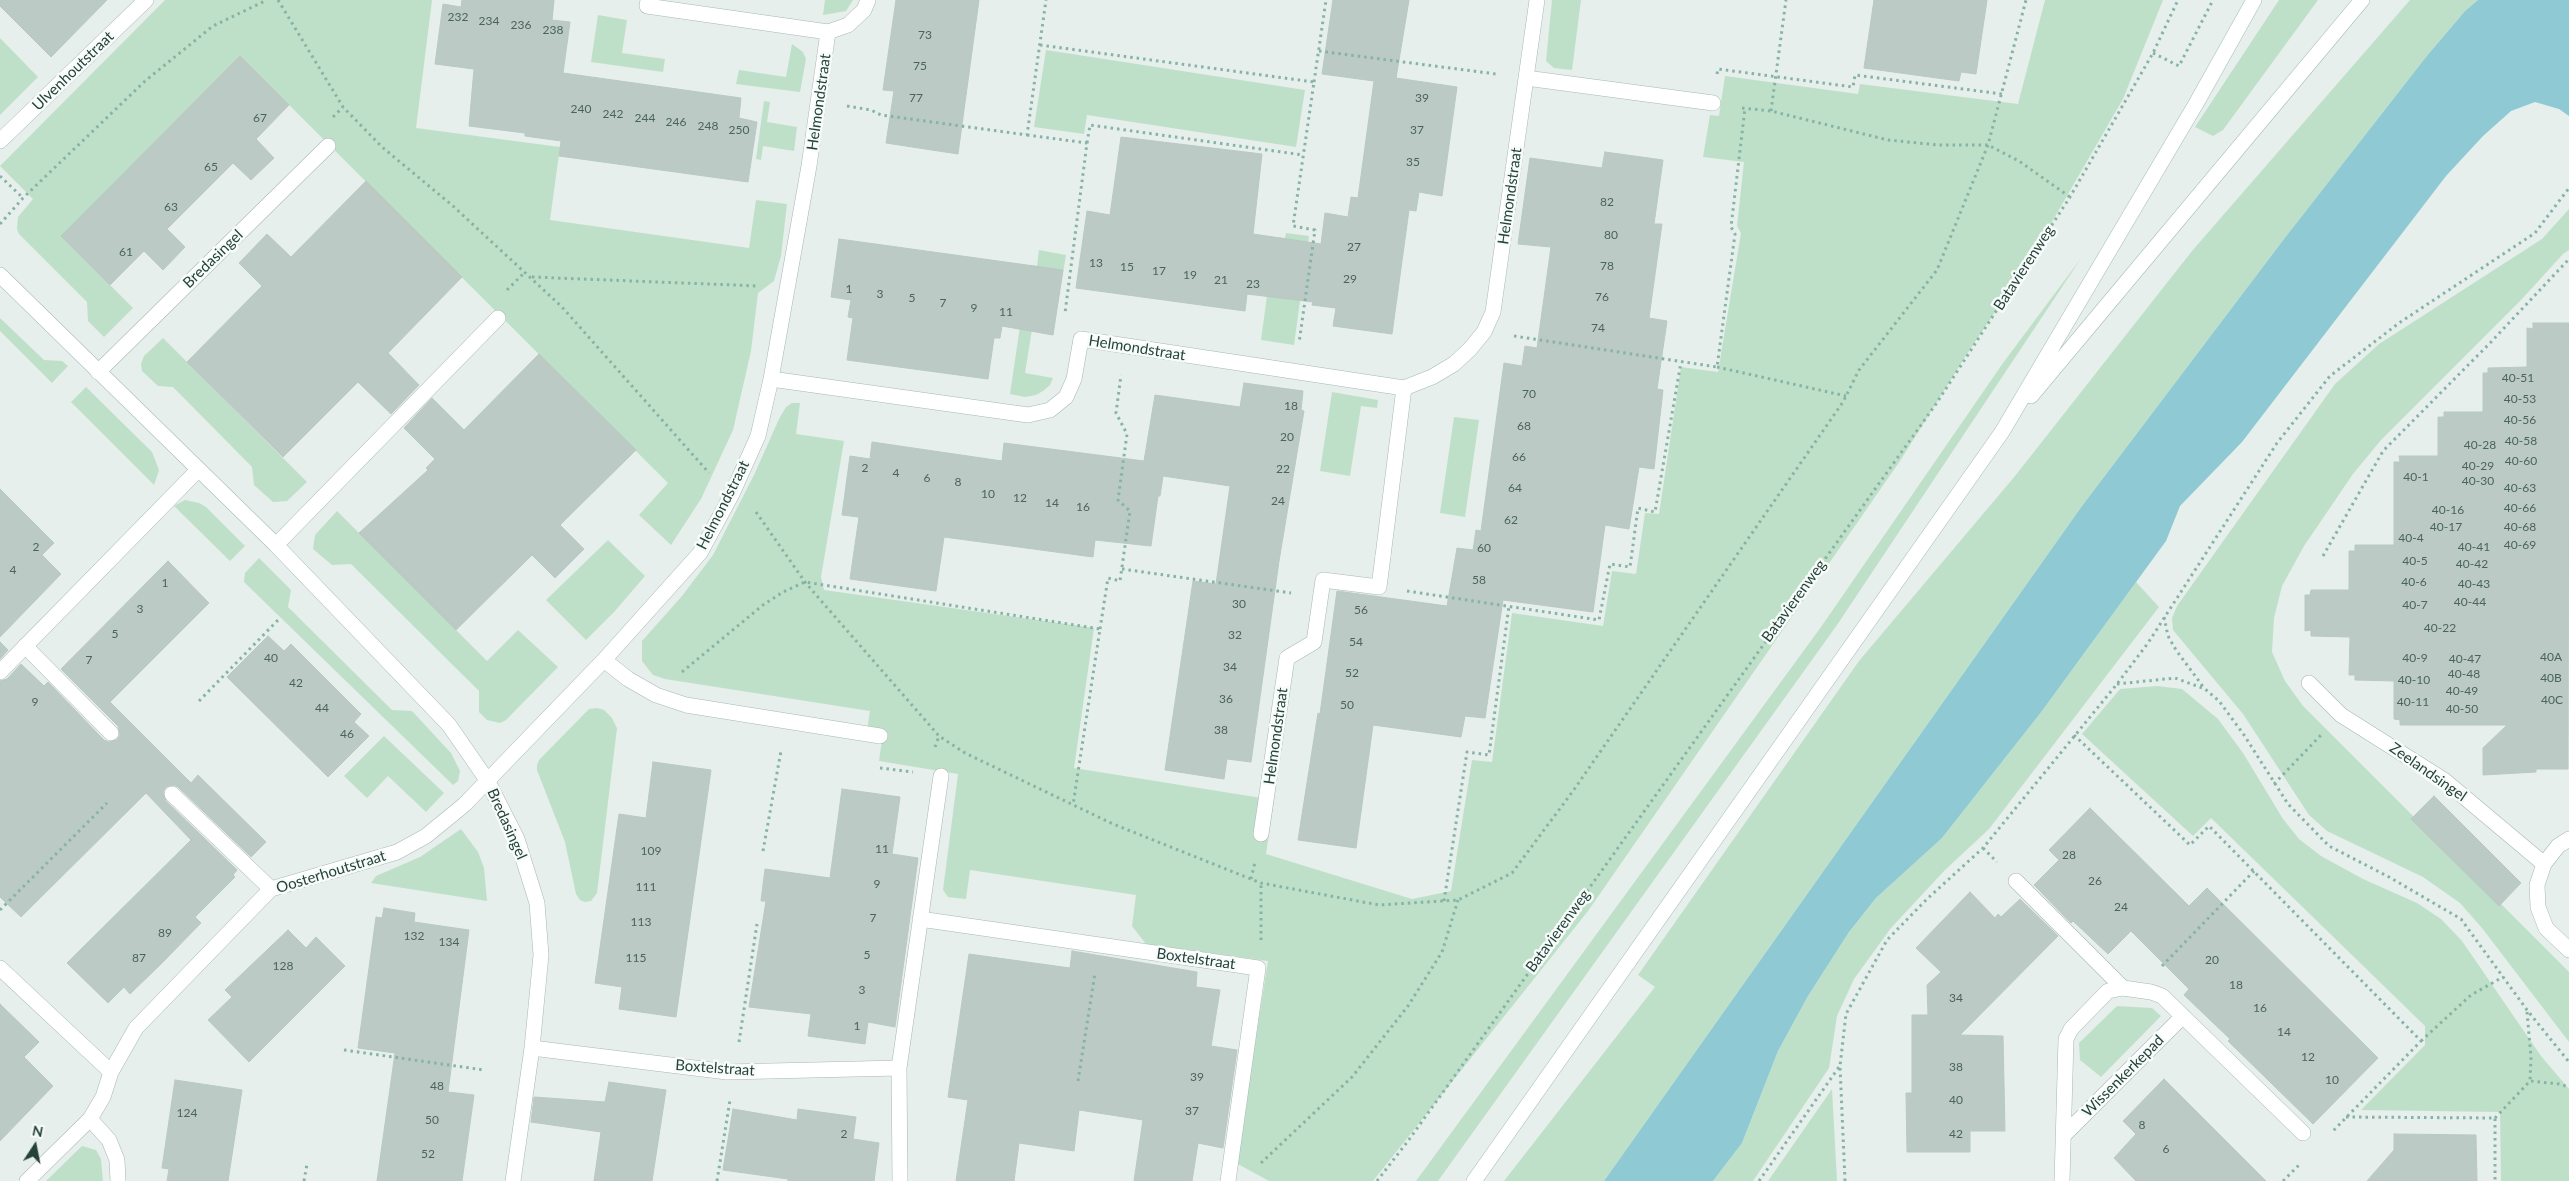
<!DOCTYPE html>
<style>
body{margin:0}
#map{position:relative;width:2569px;height:1181px;overflow:hidden;background:#e6efeb;font-family:Lato,sans-serif}
canvas{display:block}
.north{position:absolute;left:10px;top:1121px;width:50px;height:50px;-webkit-text-stroke:4px #f7fbf9;paint-order:stroke;rotate:11deg;font-size:14px;font-weight:700;line-height:20px;text-align:center;color:#24423a}
.north::after{content:'';display:block;margin:auto;width:18px;height:22px;background:#24423a;clip-path:polygon(50% 0,100% 100%,50% 72%,0 100%)}
</style>
<div id="map">
<canvas width="2569" height="1181"></canvas>
<div class="north">N</div>
</div>
<script>
const g = document.querySelector('canvas').getContext('2d');
g.lineJoin = 'round';
function paint(path, color) { g.fillStyle = color; g.fill(path, 'evenodd'); }
const shape = rows => new Path2D(rows.map(r => 'M' + r).join(''));
function stroke(path, color, width, dash) { g.strokeStyle = color; g.lineWidth = width; g.lineCap = dash ? 'butt' : 'round'; g.setLineDash(dash || []); g.stroke(path); }
function drawText(font, color, halo, rows, align = 'center') {
  g.font = font + ' Lato,sans-serif'; g.lineWidth = 5; g.setLineDash([]); g.textBaseline = 'middle'; g.strokeStyle = halo; g.fillStyle = color; for (const [text, x, y, turn = 0] of rows) {
    g.save(); g.translate(x, y); g.rotate((+turn || 0) * Math.PI / 180); g.textAlign = isNaN(turn) ? turn : align; if (halo) g.strokeText(text, 0, 0); g.fillText(text, 0, 0); g.restore();
  }
}
paint(shape([
 [165,0,432,0,416,128,560,147,550,220,749,248,756,200,787,204,781,256,774,281,758,293,751,351,733,430,701,499,671,545,639,515,668,483,240,56,61,236,133,308,104,337,88,321,87,302,19,234,17,229,18,217,33,199,0,166],
 [825,0,853,0,846,11,823,15],
 [1552,0,1581,0,1572,70,1554,68,1546,61],
 [2045,0,2163,0,2123,99,2031,258,1965,357,1900,461,1588,911,1373,1181,1269,1181,1236,1163,1268,961,1146,944,1132,926,1136,895,970,870,966,899,948,897,943,890,958,774,879,761,883,733,867,730,870,711,665,679,653,675,642,661,642,641,682,596,713,555,754,475,779,419,786,407,792,403,800,403,796,434,844,441,821,577,824,590,1094,628,1074,768,1274,800,1266,854,1412,899,1451,891,1472,760,1492,762,1512,613,1603,626,1612,571,1636,574,1645,513,1659,514,1681,367,1718,372,1741,233,1737,226,1744,162,1703,157,1710,115,1719,116,1725,76,1858,94,1860,84,2018,104],
 [2279,0,2318,0,2223,130,2213,136,2195,127],
 [2410,0,2478,0,2465,11,2426,57,2284,239,2082,506,1604,1181,1504,1181,1655,987,1638,975,1859,661,2015,476,2192,251],
 [598,15,627,20,622,53,665,59,663,72,591,62],
 [0,38,38,77,0,115],
 [792,44,803,52,806,59,800,92,736,84,739,70,786,77],
 [1046,50,1305,90,1296,147,1087,115,1084,134,1034,127],
 [764,101,770,102,767,122,797,127,794,151,763,146,761,160,756,159],
 [2569,209,2569,250,2563,254,2522,299,2381,440,2353,474,2304,546,2282,586,2274,618,2272,652,2285,681,2303,706,2569,972,2569,1042,2482,928,2460,903,2423,877,2327,831,2309,815,2243,714,2173,630,2172,618,2177,606,2335,384,2379,344,2542,239],
 [1286,233,1309,236,1294,345,1261,340,1275,237,1285,238],
 [1039,250,1066,255,1058,302,1037,298,1025,373,1053,378,1050,385,1043,391,1036,395,1025,397,1010,394,1029,265,1037,266],
 [2082,257,1837,625,1438,1181,1416,1181,1821,627,2003,363],
 [0,318,44,360,62,361,68,366,52,383,0,331],
 [163,338,307,482,287,501,273,502,254,485,252,467,173,387,158,386,142,371,141,364,144,356],
 [86,387,152,452,159,470,154,485,71,402],
 [1332,392,1378,400,1377,408,1361,406,1350,476,1320,471],
 [1454,417,1479,420,1465,517,1440,513],
 [185,500,199,503,206,507,245,546,230,561,174,506],
 [337,511,487,661,518,630,558,667,506,720,500,723,487,720,479,712,479,691,351,564,332,565,313,549,315,535],
 [608,540,645,576,615,611,586,640,546,600],
 [259,558,291,590,288,607,392,710,412,711,451,753,460,771,458,781,453,785,244,582,245,573],
 [2136,582,2159,607,1989,829,1945,870,1891,928,1854,979,1837,1016,1829,1068,1753,1181,1713,1181,1742,1143,1778,1051,1808,996,1849,932,1876,898,1942,838,2042,711],
 [2157,686,2182,689,2218,719,2243,753,2283,819,2299,839,2321,856,2363,879,2417,903,2441,919,2462,941,2541,1056,2569,1089,2569,1181,2501,1181,2500,1112,2361,1110,2425,1045,2425,1026,2211,818,2193,836,2082,734,2120,689],
 [597,708,604,710,612,718,617,728,597,893,591,901,585,902,580,900,576,894,565,842,537,770,537,765,539,760,589,709],
 [384,736,444,793,426,812,388,776,367,798,344,776],
 [461,829,478,852,484,868,487,901,371,883,376,876,420,857],
 [2117,1006,2152,1008,2161,1016,2101,1077,2080,1060,2079,1043],
 [1832,1089,1837,1181,1768,1181],
 [82,1146,96,1150,101,1159,103,1181,46,1181]
]), '#bfe0c8');
paint(shape([
 [2478,0,2569,0,2569,116,2559,109,2535,102,2511,111,2483,136,2446,176,2242,442,2180,506,2166,541,2042,711,1942,838,1876,898,1849,932,1808,996,1778,1051,1742,1143,1713,1181,1604,1181,2082,506,2284,239,2426,57,2465,11]
]), '#8ec9d4');
const building = shape([
 [0,0,107,0,51,57,0,6,0,0],
 [462,0,554,0,552,20,570,22,563,73,741,98,739,118,757,122,748,182,559,156,561,141,525,136,525,133,469,126,474,69,435,64,443,4,461,7,462,0],
 [896,0,979,0,958,154,886,143,894,91,883,90,896,0],
 [1333,0,1409,0,1396,78,1457,87,1442,196,1419,192,1416,211,1409,210,1392,334,1333,326,1336,308,1312,305,1313,302,1247,294,1245,311,1076,288,1087,211,1110,215,1121,137,1262,154,1253,234,1321,244,1325,213,1348,217,1351,197,1358,198,1374,81,1322,74,1333,0],
 [1874,0,1987,0,1976,74,1961,72,1959,81,1864,68,1874,0],
 [240,56,289,105,256,139,274,158,251,180,233,163,167,229,185,247,163,270,144,251,110,285,61,236,240,56],
 [1605,152,1663,160,1654,224,1662,224,1649,318,1667,321,1657,389,1663,390,1654,469,1639,467,1629,529,1605,525,1593,612,1503,600,1485,718,1465,716,1461,737,1373,725,1356,848,1298,840,1318,713,1320,714,1337,591,1447,606,1457,548,1473,550,1476,530,1481,531,1504,363,1522,366,1525,346,1537,348,1551,247,1518,244,1530,158,1602,168,1605,152],
 [366,181,462,277,388,353,419,385,391,414,358,382,283,457,187,362,262,286,239,263,267,234,291,257,366,181],
 [839,239,1063,270,1053,335,1002,326,1000,338,994,338,988,379,847,360,853,318,848,317,851,300,831,297,839,239],
 [2533,323,2569,323,2568,769,2536,769,2536,772,2483,775,2483,748,2507,725,2400,725,2400,720,2394,719,2394,681,2355,680,2355,675,2349,675,2350,637,2311,636,2311,630,2305,631,2305,595,2310,595,2311,590,2349,590,2349,551,2355,551,2355,545,2394,545,2394,462,2400,462,2399,456,2438,456,2438,417,2444,417,2444,412,2483,412,2483,373,2488,373,2488,368,2527,367,2527,328,2533,329,2533,323],
 [539,354,636,450,560,525,584,549,555,578,532,555,456,630,359,533,428,470,426,468,435,459,404,428,432,398,464,430,539,354],
 [1244,383,1303,391,1301,410,1304,411,1279,561,1251,762,1227,759,1224,779,1165,770,1193,581,1216,584,1230,486,1163,476,1160,496,1158,496,1151,546,1095,540,1093,557,944,537,936,591,850,579,859,517,842,515,850,456,870,459,872,442,1002,461,1004,443,1144,461,1155,395,1240,407,1244,383],
 [0,489,54,543,42,555,61,574,0,637,0,489],
 [168,561,209,603,110,702,191,783,198,775,266,842,251,857,178,787,174,785,166,787,163,792,166,801,237,870,233,875,235,877,195,917,201,923,161,964,130,994,124,987,108,1003,67,963,191,840,146,793,21,917,0,897,0,681,7,679,21,664,44,686,48,682,104,740,109,742,117,740,120,735,118,726,61,669,168,561],
 [268,636,284,651,291,644,361,714,354,722,369,736,328,777,227,677,268,636],
 [0,642,8,650,0,659,0,642],
 [653,762,711,770,676,1017,619,1009,622,987,595,983,619,814,646,818,653,762],
 [842,789,900,797,892,854,918,858,895,1027,868,1022,865,1044,808,1036,811,1014,749,1007,766,901,761,901,765,869,830,878,842,789],
 [2434,796,2521,883,2499,906,2411,819,2434,796],
 [2090,808,2189,906,2207,888,2378,1058,2313,1124,2228,1041,2230,1039,2184,995,2189,989,2131,931,2108,954,2073,921,2071,923,2034,885,2059,860,2049,850,2090,808],
 [1970,892,1995,918,1998,914,2001,917,2020,899,2058,936,1960,1035,2003,1036,2005,1131,1970,1131,1970,1152,1907,1152,1906,1093,1912,1093,1912,1015,1928,1015,1927,985,1941,972,1916,948,1970,892],
 [384,908,415,913,414,922,469,930,448,1092,474,1095,462,1181,377,1181,395,1053,358,1048,376,917,382,918,384,908],
 [288,930,306,948,316,937,345,966,249,1062,208,1020,232,997,225,990,288,930],
 [1072,951,1197,972,1196,987,1220,990,1211,1046,1237,1050,1223,1148,1198,1143,1192,1181,1134,1181,1143,1120,1079,1110,1074,1151,1019,1143,1014,1181,956,1181,968,1100,948,1097,969,954,1070,968,1072,951],
 [0,1004,39,1042,24,1057,53,1086,0,1141,0,1004],
 [2164,1079,2266,1181,2136,1181,2114,1158,2136,1134,2123,1121,2164,1079],
 [175,1080,242,1090,228,1181,167,1181,169,1169,162,1168,175,1080],
 [609,1082,666,1090,652,1181,594,1181,601,1132,531,1122,534,1097,605,1102,609,1082],
 [733,1109,797,1120,798,1109,856,1117,853,1139,879,1143,874,1181,788,1181,788,1179,723,1170,733,1109],
 [2394,1134,2476,1135,2477,1181,2367,1181,2394,1150,2394,1134]
]);
paint(building, '#bbcac4');
stroke(building, '#b8c9c2', 1);
const service = shape([
 [25,646,111,733],
 [2309,683,2341,715,2444,780,2544,864],
 [172,794,271,889],
 [2569,839,2558,846,2544,864,2537,885,2538,907,2546,928,2569,950]
]);
const pedestrian = shape([
 [1261,834,1287,658,1314,642,1323,580,1379,587,1383,556],
 [2016,881,2123,988]
]);
const minor = shape([
 [648,0,647,6,828,32,809,166,771,379,1028,415,1050,410,1066,397,1074,379,1081,339,1404,388,1432,377,1454,364,1470,349,1484,332,1493,312,1537,0],
 [828,32,848,25,864,10,868,0],
 [1526,78,1713,103],
 [0,141,146,0],
 [0,275,276,545,449,725,487,780,517,839,537,903,541,955,532,1048,513,1181],
 [98,372,328,146],
 [276,545,498,318],
 [1383,556,1404,388],
 [604,660,628,679,656,695,686,705,880,736],
 [0,672,198,470],
 [920,919,1258,968,1228,1181],
 [0,968,111,1072],
 [532,1048,727,1072,899,1068,900,1181],
 [899,1068,941,776],
 [90,1119,109,1140,117,1160,118,1181],
 [2063,1136,2183,1016],
 [27,1181,90,1119,103,1097,111,1072,136,1028,271,889,397,852,426,836,464,805,604,660,700,553,732,494,758,436,771,379],
 [2062,1181,2066,1039,2071,1029,2108,991,2123,988,2151,992,2162,996,2303,1133]
]);
const secondary = shape([
 [2031,396,2362,0],
 [1474,1181,2002,432,2197,102,2254,0]
]);
stroke(service, '#a8b8b2', 16);
stroke(pedestrian, '#a8b8b2', 16);
stroke(minor, '#a8b8b2', 16);
stroke(secondary, '#a4bbb3', 16);
stroke(shape([
 [278,0,343,107,382,147,453,206,562,307,709,473],
 [1040,45,1314,82,1293,226,1315,230,1299,343],
 [1319,51,1496,74],
 [2153,53,2179,66,2213,0],
 [1717,74,1718,69,1853,87,1855,75,2002,94],
 [1314,82,1326,0],
 [847,106,871,110,881,115,1027,135,1046,0],
 [1742,108,1771,111,1888,140,1938,145,1988,145,2019,161,2070,197],
 [1771,111,1786,0],
 [333,117,343,107],
 [1027,135,1087,143,1065,313],
 [1087,143,1090,125,1303,155],
 [0,176,23,198],
 [0,224,23,198,145,81,213,26,267,0],
 [532,277,758,286],
 [507,290,525,272],
 [1514,336,1717,367,1735,234,1731,227,1745,108],
 [1717,367,1846,396],
 [756,512,805,582,823,603,939,736,965,753,1113,824,1261,883,1379,905,1458,900,1512,873,1573,791,1809,451,1843,402,1859,370,1937,270,1988,145,2026,0],
 [2323,556,2383,451,2491,342,2569,259],
 [1122,569,1291,593],
 [1407,591,1599,620,1610,564,1630,567,1638,508,1655,512,1681,362],
 [2164,617,2168,636,2176,650,2204,688],
 [1100,629,1108,578,1120,581,1130,511,1118,500,1127,434,1116,413,1121,375],
 [682,672,763,605,783,592,805,582,1100,629,1073,805],
 [2117,684,2175,678,2205,689,2219,701,2244,735,2288,804,2329,846,2389,877,2461,919,2527,1010,2569,1062],
 [199,701,278,620],
 [2074,735,2190,845,2209,826,2421,1041,2333,1131],
 [935,747,939,736],
 [880,768,913,772],
 [2274,784,2321,735],
 [1983,848,1997,862],
 [763,851,781,751],
 [1251,879,1255,862],
 [1444,901,1467,752,1489,755,1509,606],
 [0,910,107,803],
 [1261,940,1261,883],
 [2162,966,2254,871],
 [2527,1012,2531,1057,2530,1081],
 [2421,1041,2471,995,2503,977],
 [739,1042,757,924],
 [344,1050,484,1070],
 [1078,1081,1095,973],
 [2346,1117,2495,1118,2495,1181],
 [2495,1118,2530,1081,2559,1084,2569,1087],
 [1261,1163,1352,1077,1408,1006,1442,952,1458,900],
 [304,1181,307,1164],
 [717,1181,730,1100],
 [1377,1181,1408,1141,1936,404,2070,197,2153,53,2178,0],
 [1759,1181,1839,1067],
 [1845,1181,1840,1066,1846,1014,1887,940,1927,899,1983,848,2117,684,2148,643,2277,443,2330,376,2399,323,2535,233,2569,188],
 [2283,1181,2301,1163]
]), '#86b3a5', 3, [2.5, 4]);
stroke(service, '#fff', 15);
stroke(pedestrian, '#fff', 15);
stroke(minor, '#fff', 15);
stroke(secondary, '#fff', 15);
drawText('12px', '#4a645c', null, [
 ["232",458,17],
 ["234",489,21],
 ["236",521,25],
 ["238",553,30],
 ["73",925,35],
 ["75",920,66],
 ["77",916,98],
 ["39",1422,98],
 ["240",581,109],
 ["242",613,114],
 ["67",260,118],
 ["244",645,118],
 ["246",676,122],
 ["248",708,126],
 ["250",739,130],
 ["37",1417,130],
 ["35",1413,162],
 ["65",211,167],
 ["82",1607,202],
 ["63",171,207],
 ["80",1611,235],
 ["27",1354,247],
 ["61",126,252],
 ["13",1096,263],
 ["78",1607,266],
 ["15",1127,267],
 ["17",1159,271],
 ["19",1190,275],
 ["29",1350,279],
 ["21",1221,280],
 ["23",1253,284],
 ["1",849,289],
 ["3",880,294],
 ["76",1602,297],
 ["5",912,298],
 ["7",943,303],
 ["9",974,308],
 ["11",1006,312],
 ["74",1598,328],
 ["40-51",2518,378],
 ["70",1529,394],
 ["40-53",2520,399],
 ["18",1291,406],
 ["40-56",2520,420],
 ["68",1524,426],
 ["20",1287,437],
 ["40-58",2521,441],
 ["40-28",2480,445],
 ["66",1519,457],
 ["40-60",2521,461],
 ["40-29",2478,466],
 ["2",865,468],
 ["22",1283,469],
 ["4",896,473],
 ["40-1",2416,477],
 ["6",927,478],
 ["40-30",2478,481],
 ["8",958,482],
 ["64",1515,488],
 ["40-63",2520,488],
 ["10",988,494],
 ["12",1020,498],
 ["24",1278,501],
 ["14",1052,503],
 ["16",1083,507],
 ["40-66",2520,508],
 ["40-16",2448,510],
 ["62",1511,520],
 ["40-17",2446,527],
 ["40-68",2520,527],
 ["40-4",2411,538],
 ["40-69",2520,545],
 ["2",36,547],
 ["40-41",2474,547],
 ["60",1484,548],
 ["40-5",2415,561],
 ["40-42",2472,564],
 ["4",13,570],
 ["58",1479,580],
 ["40-6",2414,582],
 ["1",165,583],
 ["40-43",2474,584],
 ["40-44",2470,602],
 ["30",1239,604],
 ["40-7",2415,605],
 ["3",140,609],
 ["56",1361,610],
 ["40-22",2440,628],
 ["5",115,634],
 ["32",1235,635],
 ["54",1356,642],
 ["40A",2551,657],
 ["40",271,658],
 ["40-9",2415,658],
 ["40-47",2465,659],
 ["7",89,660],
 ["34",1230,667],
 ["52",1352,673],
 ["40-48",2464,674],
 ["40B",2551,678],
 ["40-10",2414,680],
 ["42",296,683],
 ["40-49",2462,691],
 ["36",1226,699],
 ["40C",2552,700],
 ["9",35,702],
 ["40-11",2413,702],
 ["50",1347,705],
 ["44",322,708],
 ["40-50",2462,709],
 ["38",1221,730],
 ["46",347,734],
 ["11",882,849],
 ["109",651,851],
 ["28",2069,855],
 ["26",2095,881],
 ["9",877,884],
 ["111",646,887],
 ["24",2121,907],
 ["7",873,918],
 ["113",641,922],
 ["89",165,933],
 ["132",414,936],
 ["134",449,942],
 ["5",867,955],
 ["87",139,958],
 ["115",636,958],
 ["20",2212,960],
 ["128",283,966],
 ["18",2236,985],
 ["3",862,990],
 ["34",1956,998],
 ["16",2260,1008],
 ["1",857,1026],
 ["14",2284,1032],
 ["12",2308,1057],
 ["38",1956,1067],
 ["39",1197,1077],
 ["10",2332,1080],
 ["48",437,1086],
 ["40",1956,1100],
 ["37",1192,1111],
 ["124",187,1113],
 ["50",432,1120],
 ["8",2142,1125],
 ["2",844,1134],
 ["42",1956,1134],
 ["6",2166,1149],
 ["52",428,1154]
]);
drawText('15px', '#24423a', '#f7fbf9', [
 ["Ulvenhoutstraat",73,71,-44],
 ["Helmondstraat",819,102,-82],
 ["Helmondstraat",1510,196,-82],
 ["Bredasingel",213,259,-44],
 ["Batavierenweg",2024,268,-57],
 ["Helmondstraat",1137,348,9],
 ["Helmondstraat",723,505,-63],
 ["Batavierenweg",1794,601,-54],
 ["Helmondstraat",1276,736,-82],
 ["Zeelandsingel",2428,772,35],
 ["Bredasingel",507,824,66],
 ["Oosterhoutstraat",331,872,-17],
 ["Batavierenweg",1558,931,-54],
 ["Boxtelstraat",1196,959,8],
 ["Boxtelstraat",715,1068,4],
 ["Wissenkerkepad",2123,1076,-45]
]);
</script>
